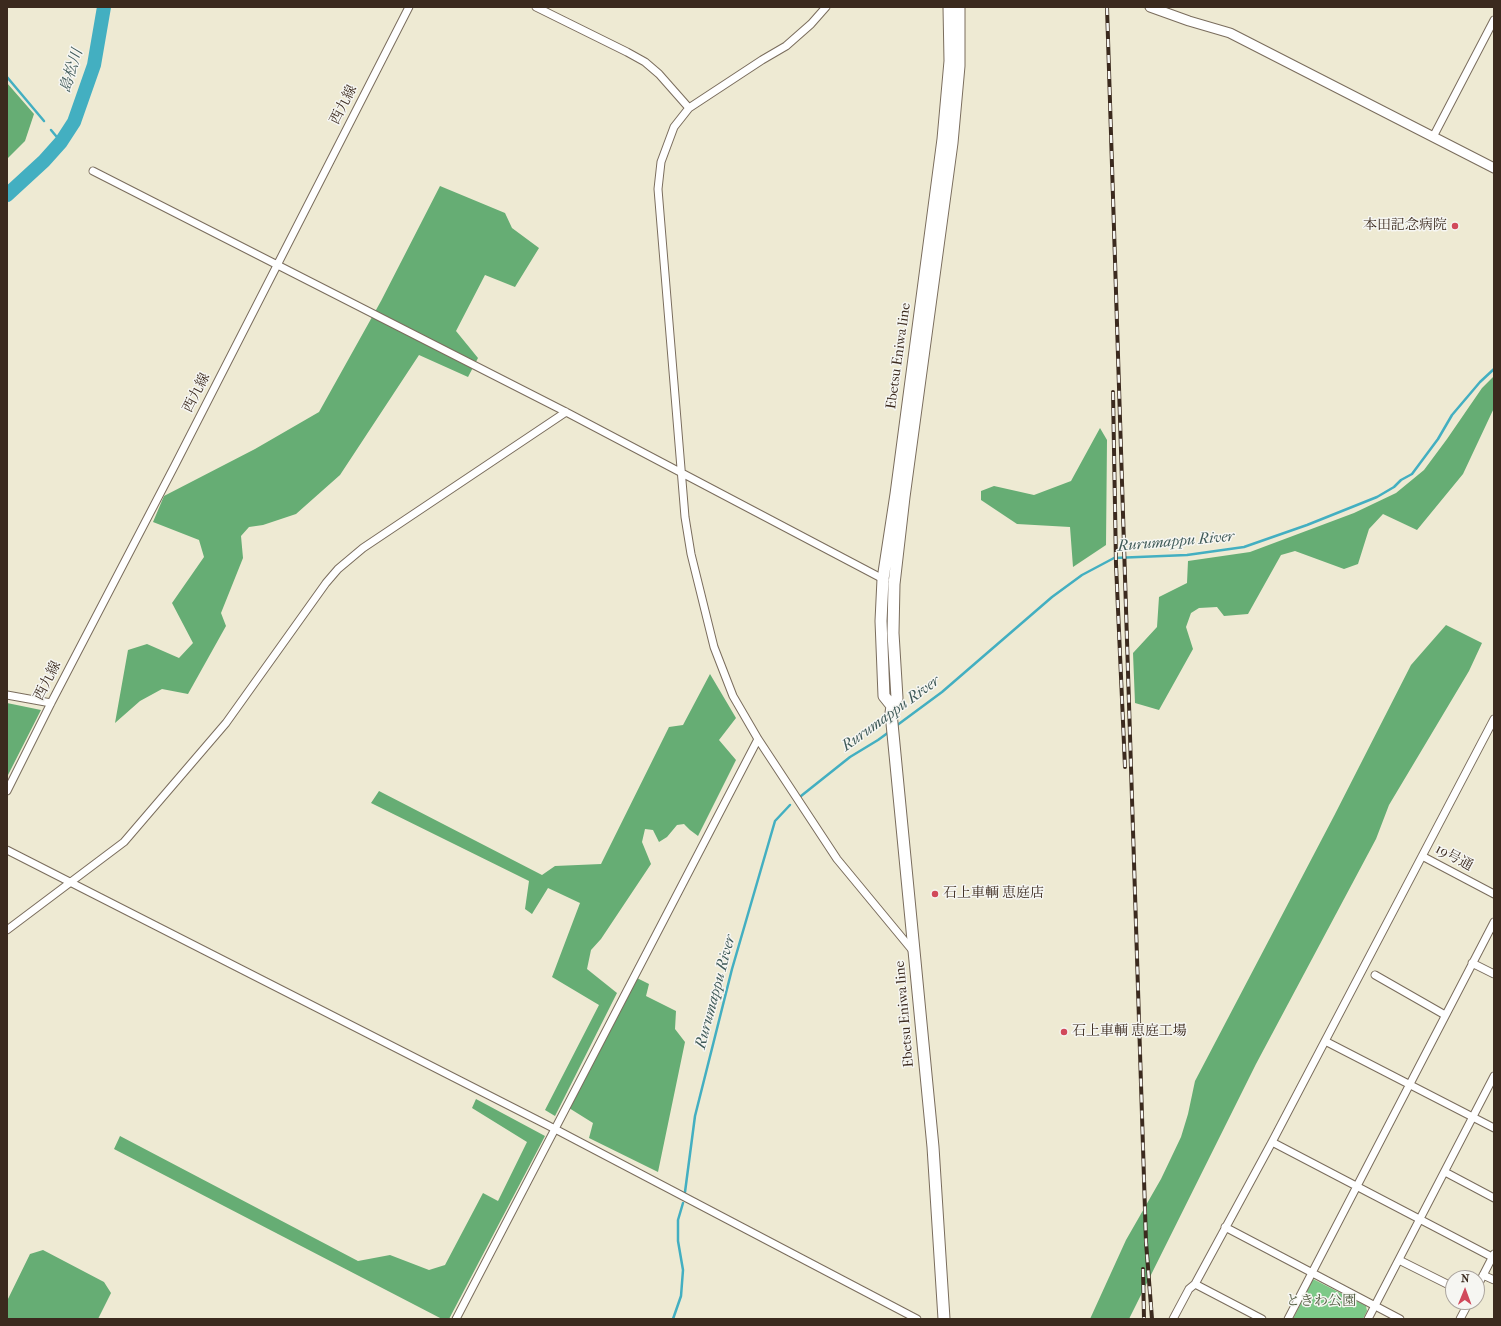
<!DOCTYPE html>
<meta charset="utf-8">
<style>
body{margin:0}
#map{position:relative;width:1501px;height:1326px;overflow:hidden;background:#eeead3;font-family:"IM FELL French Canon",serif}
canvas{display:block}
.frame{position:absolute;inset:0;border:8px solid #3b2a1e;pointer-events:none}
.north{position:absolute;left:1445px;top:1270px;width:40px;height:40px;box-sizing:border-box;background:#f6f6f2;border:1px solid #aba49d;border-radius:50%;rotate:1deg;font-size:11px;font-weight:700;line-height:16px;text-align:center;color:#3b2a1e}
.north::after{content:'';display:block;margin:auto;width:14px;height:18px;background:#d1495b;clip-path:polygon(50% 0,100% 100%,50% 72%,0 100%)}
</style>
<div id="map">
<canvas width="1501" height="1326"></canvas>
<div class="frame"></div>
<div class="north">N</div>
</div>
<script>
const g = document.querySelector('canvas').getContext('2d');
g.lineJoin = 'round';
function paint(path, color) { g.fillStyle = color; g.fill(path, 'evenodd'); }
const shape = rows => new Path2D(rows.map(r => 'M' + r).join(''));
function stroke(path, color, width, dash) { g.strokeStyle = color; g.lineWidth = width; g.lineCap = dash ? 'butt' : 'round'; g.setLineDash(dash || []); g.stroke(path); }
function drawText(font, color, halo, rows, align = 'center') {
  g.font = font + ' "IM FELL French Canon","Noto Serif JP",serif'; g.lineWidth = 3; g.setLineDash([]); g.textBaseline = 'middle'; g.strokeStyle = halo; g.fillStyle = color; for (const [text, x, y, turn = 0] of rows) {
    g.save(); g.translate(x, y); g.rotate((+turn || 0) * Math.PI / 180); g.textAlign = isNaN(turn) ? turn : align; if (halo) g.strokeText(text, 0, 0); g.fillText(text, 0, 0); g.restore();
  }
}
paint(shape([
 [1313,1279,1366,1306,1367,1311,1363,1319,1293,1319]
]), '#7dc988');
paint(shape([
 [7,83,34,114,25,141,7,159],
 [440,186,505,213,512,228,539,248,515,287,485,275,456,331,478,358,468,377,419,355,340,475,296,514,263,525,249,527,241,536,243,558,221,613,226,626,188,694,162,689,140,701,115,723,128,650,147,644,179,658,193,643,172,603,204,557,199,540,153,522,164,496,255,449,319,412,381,301],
 [1494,376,1494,408,1463,474,1417,530,1383,514,1369,529,1358,564,1344,569,1295,551,1281,555,1248,614,1224,616,1217,607,1199,608,1191,613,1186,627,1193,649,1159,710,1135,703,1133,653,1157,627,1159,597,1187,583,1188,561,1250,552,1354,513,1396,493,1424,470,1447,439,1482,388],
 [1100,428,1107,440,1106,545,1073,567,1070,527,1017,524,981,500,981,491,994,486,1034,495,1071,481],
 [1446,625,1482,643,1469,671,1389,805,1376,839,1256,1064,1129,1319,1090,1319,1126,1240,1161,1179,1181,1137,1188,1114,1195,1081,1334,816,1411,665],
 [710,674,736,718,719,740,736,760,698,836,690,830,684,824,677,825,667,837,659,842,653,830,645,829,642,842,651,864,601,939,591,950,587,969,617,993,555,1116,545,1110,599,1005,552,977,580,903,548,888,532,914,525,909,529,881,371,803,379,791,542,875,555,866,601,864,669,727,683,725],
 [7,703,41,710,7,777],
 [637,978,649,984,646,996,676,1011,675,1029,685,1042,658,1172,589,1138,593,1123,569,1108],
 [476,1099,545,1136,449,1319,442,1319,114,1149,120,1136,358,1261,390,1255,429,1270,445,1265,483,1193,498,1201,527,1142,472,1108],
 [43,1250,104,1282,111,1293,98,1319,7,1319,7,1301,30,1254]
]), '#66ad74');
stroke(shape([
 [7,77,44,121],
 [51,130,61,142],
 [896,726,942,692,1052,597,1082,575,1114,558,1187,555,1244,547,1307,525,1377,497,1394,487,1401,480,1412,474,1438,439,1452,415,1480,382,1494,369],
 [801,796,850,757,878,740,889,732],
 [685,1192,695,1116,732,969,775,821,790,805],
 [673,1319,681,1296,683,1270,678,1241,678,1220,683,1203]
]), '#43afc1', 2.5);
stroke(shape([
 [7,195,44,161,61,142,74,122,94,65,104,7]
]), '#43afc1', 14);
const street = shape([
 [536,7,627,52,645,62,659,74,689,108],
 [826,7,811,24,786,46,762,60,689,108,674,127,661,162,658,189,685,517,691,554,714,647,733,696,758,739,837,859,913,951],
 [1433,137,1494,20],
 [93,171,566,412,885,580],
 [7,695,51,703],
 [7,791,51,703,175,465,409,7],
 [7,850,555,1129,917,1319],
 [1422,856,1494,894],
 [7,930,124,842,226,723,326,583,338,569,363,548,566,412],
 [1472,963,1494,974],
 [1375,975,1445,1015],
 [1325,1041,1494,1128],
 [1272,1142,1492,1257],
 [1445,1172,1494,1198],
 [1225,1227,1400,1319],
 [1399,1260,1453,1287],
 [1483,1275,1494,1280],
 [1195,1284,1262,1319],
 [1477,1287,1494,1254],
 [456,1319,758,739],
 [1173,1319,1189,1289,1195,1284,1272,1142,1494,719],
 [1288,1319,1494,922],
 [1368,1319,1494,1076],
 [1460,1319,1469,1302]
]);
const secondary = shape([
 [1150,7,1189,21,1230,33,1494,168]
]);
const primary = shape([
 [892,706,884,696,881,621,883,579,896,494,943,139,950,61,949,7],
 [944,1319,933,1147,891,713,892,706,897,698,893,633,894,584,904,497,952,143,959,66,959,7]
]);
stroke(street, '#7a6d5d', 9);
stroke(secondary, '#7a6d5d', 11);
stroke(primary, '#7a6d5d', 13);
stroke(street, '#fff', 7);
stroke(secondary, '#fff', 9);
stroke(primary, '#fff', 11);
const rail = shape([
 [1107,7,1146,1242,1152,1319],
 [1113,392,1116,564,1125,767],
 [1143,1269,1144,1319]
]);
stroke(rail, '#3b2a1e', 4);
stroke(rail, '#f6f6f2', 2.5, [8]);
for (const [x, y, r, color] of [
 [1455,226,4,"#d1495b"],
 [935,894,4,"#d1495b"],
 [1064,1032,4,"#d1495b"]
]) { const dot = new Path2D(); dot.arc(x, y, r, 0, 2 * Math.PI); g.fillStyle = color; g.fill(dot); stroke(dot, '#f6f6f2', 1.5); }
drawText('14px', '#3b2a1e', '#f6f6f2', [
 ["西九線",344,105,-63],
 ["Ebetsu Eniwa line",899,356,-82],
 ["西九線",197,393,-63],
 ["西九線",48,681,-63],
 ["19号通",1454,858,28],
 ["Ebetsu Eniwa line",905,1014,-95]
]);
drawText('14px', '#3b2a1e', '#f6f6f2', [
 ["本田記念病院",1447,226,"right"],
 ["石上車輌 恵庭店",943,894],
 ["石上車輌 恵庭工場",1072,1032]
], 'left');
drawText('14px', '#4f5a3e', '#f6f6f2', [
 ["ときわ公園",1321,1302]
]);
drawText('italic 15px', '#3e5957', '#f6f6f2', [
 ["島松川",72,71,-73],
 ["Rurumappu River",1176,542,-5],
 ["Rurumappu River",891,714,-36],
 ["Rurumappu River",716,992,-75]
]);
</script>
